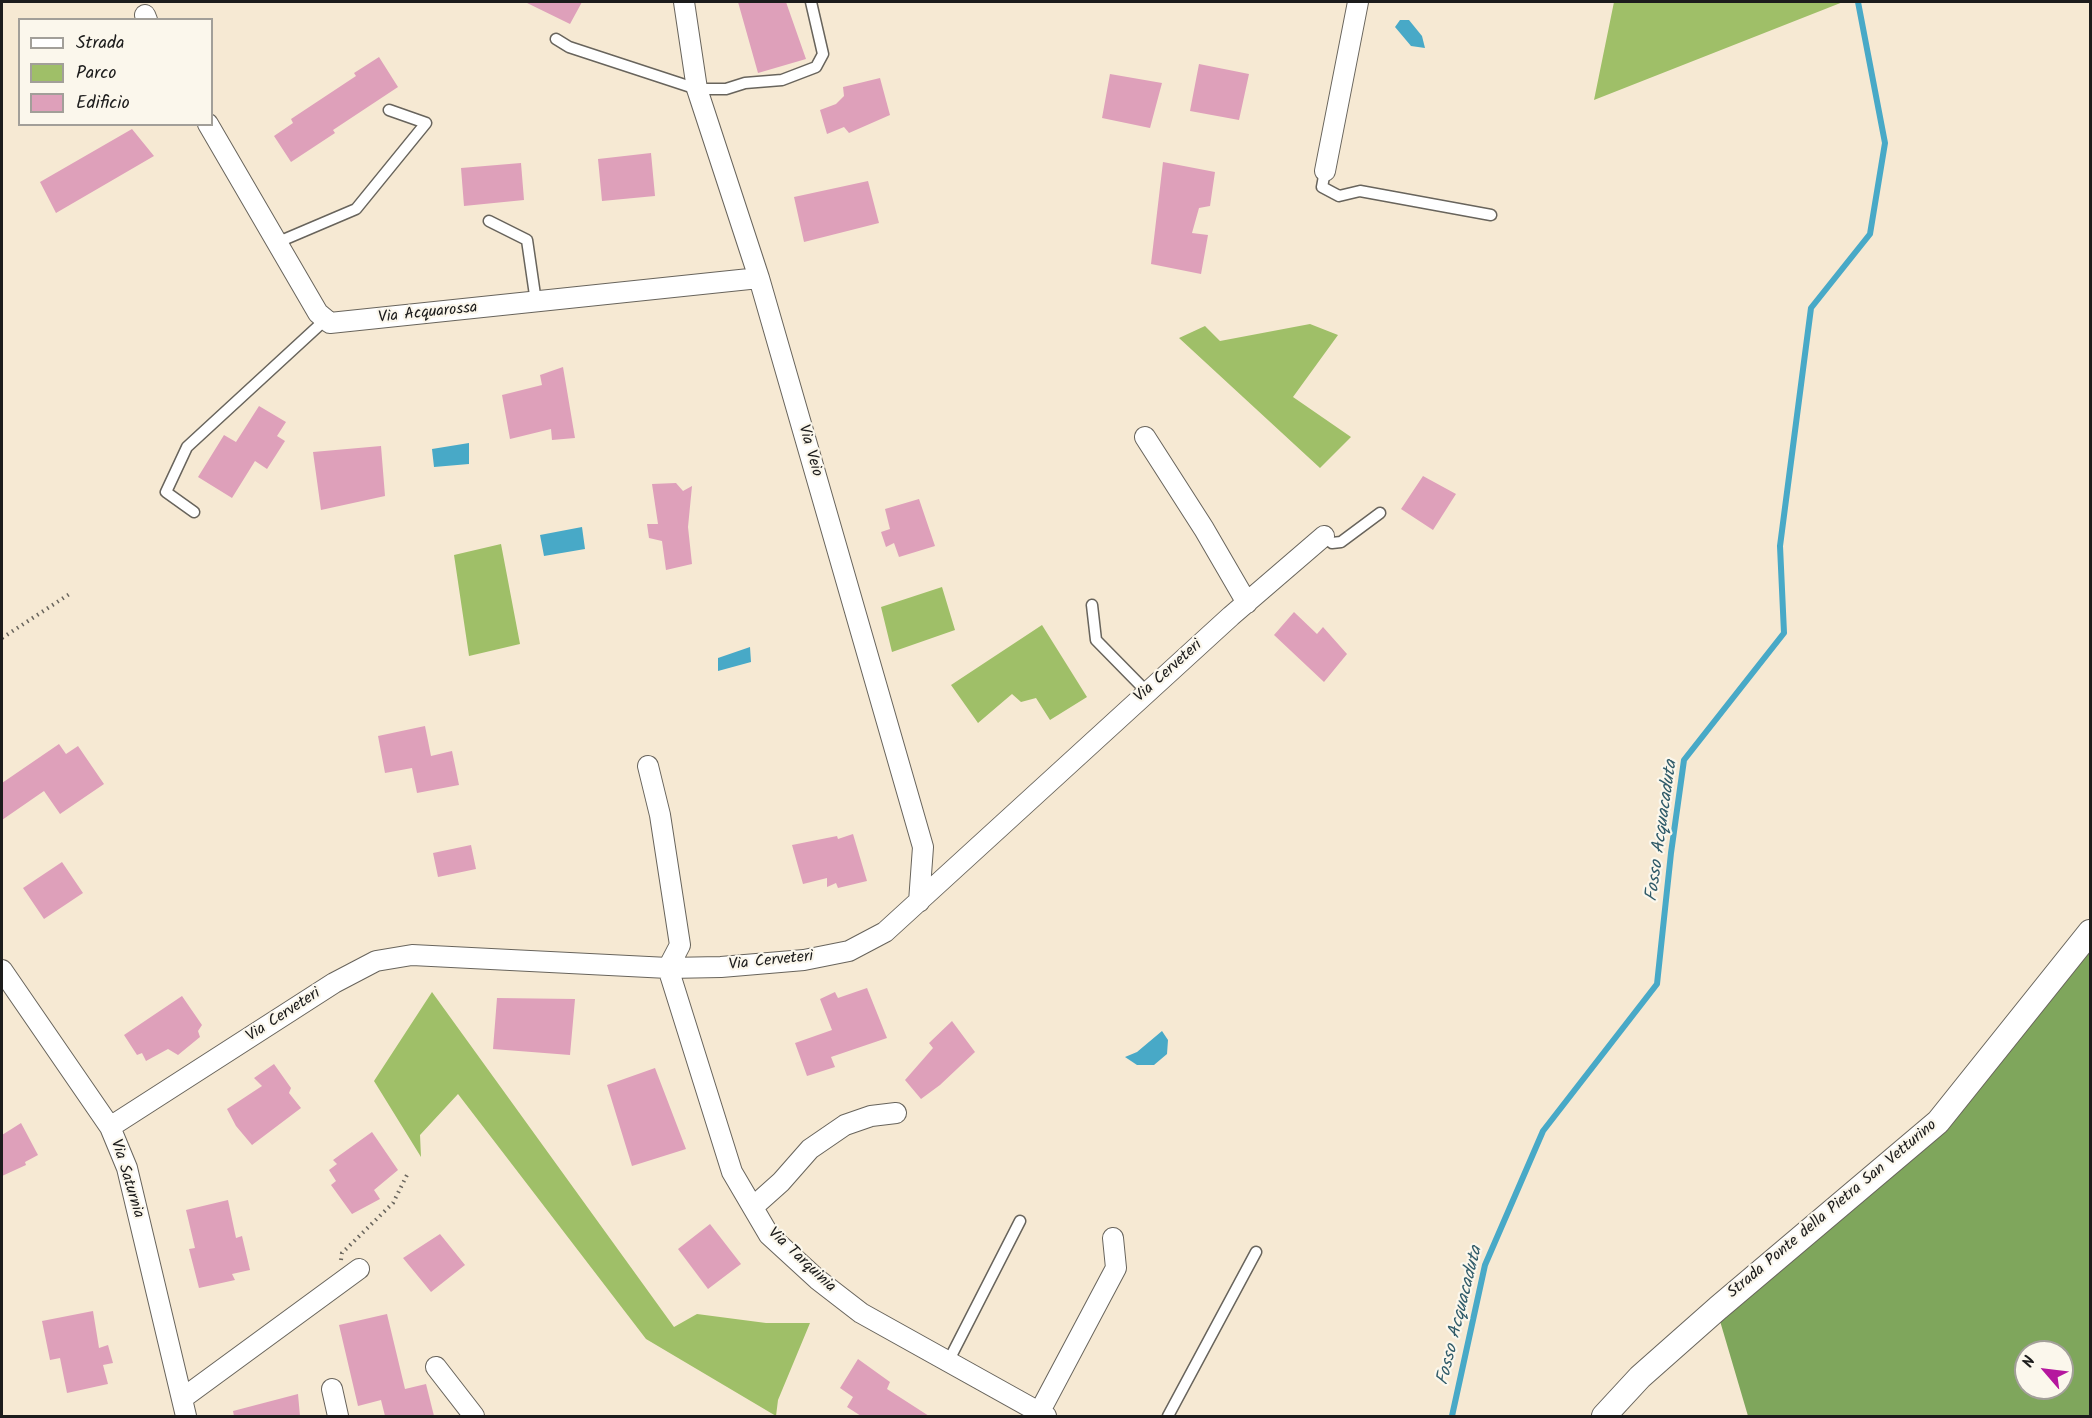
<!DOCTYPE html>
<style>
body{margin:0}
#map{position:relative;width:2092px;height:1418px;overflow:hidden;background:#f6e9d3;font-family:Kalam,sans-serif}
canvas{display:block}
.frame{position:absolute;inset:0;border:3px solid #1c1c1c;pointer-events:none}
.legend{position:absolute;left:18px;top:18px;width:195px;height:108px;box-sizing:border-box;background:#fbf7ec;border:2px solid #a29f99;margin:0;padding:8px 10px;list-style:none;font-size:18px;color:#1c1c1c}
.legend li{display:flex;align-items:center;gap:12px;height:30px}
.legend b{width:30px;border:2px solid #a29f99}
.north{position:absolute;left:2014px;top:1340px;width:60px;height:60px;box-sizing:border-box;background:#fbf7ec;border:2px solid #a29f99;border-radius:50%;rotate:298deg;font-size:16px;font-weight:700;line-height:24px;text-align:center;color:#1c1c1c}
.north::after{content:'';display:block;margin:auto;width:21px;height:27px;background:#b5179e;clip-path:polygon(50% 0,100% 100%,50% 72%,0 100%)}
</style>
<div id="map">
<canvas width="2092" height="1418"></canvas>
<div class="frame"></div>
<ul class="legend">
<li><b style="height:8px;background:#fff"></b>Strada</li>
<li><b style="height:16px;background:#9fbf68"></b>Parco</li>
<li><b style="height:16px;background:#dea0ba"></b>Edificio</li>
</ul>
<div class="north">N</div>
</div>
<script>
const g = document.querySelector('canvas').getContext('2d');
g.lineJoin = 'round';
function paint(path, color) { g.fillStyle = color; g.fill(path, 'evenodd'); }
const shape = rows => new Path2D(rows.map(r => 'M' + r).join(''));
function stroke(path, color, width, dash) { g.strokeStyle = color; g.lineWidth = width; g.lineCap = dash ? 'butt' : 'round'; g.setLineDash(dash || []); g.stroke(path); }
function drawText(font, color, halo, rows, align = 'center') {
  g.font = font + ' Kalam,sans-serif'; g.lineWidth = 4.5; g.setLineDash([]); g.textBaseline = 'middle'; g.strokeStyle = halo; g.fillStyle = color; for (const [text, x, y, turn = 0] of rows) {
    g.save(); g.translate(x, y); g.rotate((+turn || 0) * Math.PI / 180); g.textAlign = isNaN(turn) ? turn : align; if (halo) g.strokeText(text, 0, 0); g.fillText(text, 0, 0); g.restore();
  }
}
paint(shape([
 [1614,2,1843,2,1594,100],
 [1310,324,1338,335,1293,397,1351,437,1320,468,1179,338,1205,326,1220,341],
 [501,544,520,644,469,656,454,555],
 [942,587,955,630,892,652,881,607],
 [1042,625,1087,697,1050,720,1036,698,1021,702,1012,694,978,723,951,685],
 [432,992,674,1327,697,1314,766,1323,810,1323,778,1400,776,1416,646,1339,458,1094,420,1135,421,1157,374,1081]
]), '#9fbf68');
paint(shape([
 [2090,932,2090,1416,1748,1416,1720,1321,1938,1122],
 [2026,1352,2062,1352,2062,1388,2026,1388]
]), '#7fa65c');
paint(shape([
 [1400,20,1409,20,1422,36,1425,48,1411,46,1395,27],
 [469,443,469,464,434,467,432,449],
 [582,527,585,549,544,556,540,535],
 [750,647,751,662,718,671,718,658],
 [1162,1031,1168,1040,1167,1054,1154,1065,1137,1065,1125,1057,1137,1052]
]), '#48a9c7');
stroke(shape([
 [1452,1416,1485,1265,1543,1131,1657,984,1671,853,1684,760,1784,633,1780,546,1811,308,1870,234,1885,143,1858,2]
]), '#48a9c7', 6);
paint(shape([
 [525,2,582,2,570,24],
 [738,2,786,2,806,59,758,73],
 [379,57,398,87,333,130,335,133,291,162,274,136,293,123,291,119,356,76,354,73],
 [1199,64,1249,74,1239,120,1190,111],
 [1110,74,1162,83,1150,128,1102,118],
 [880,78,890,115,849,133,844,127,827,134,820,110,836,104,844,96,843,87],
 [132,129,154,156,56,213,40,182],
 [651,153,655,196,602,201,598,159],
 [1163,162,1215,172,1210,206,1199,208,1192,233,1208,235,1201,274,1151,264],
 [521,163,524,200,464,206,461,168],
 [868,181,879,223,804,242,794,197],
 [563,367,575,438,552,440,551,429,510,439,502,395,542,385,540,375],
 [259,406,286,422,277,436,285,441,267,469,255,461,232,498,198,477,224,435,236,442],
 [381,446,385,496,321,510,313,452],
 [1423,476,1456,494,1433,530,1401,509],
 [676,483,683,491,692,486,688,527,692,564,666,570,662,541,649,538,647,524,658,524,652,484],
 [919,499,935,546,899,557,894,543,886,547,881,532,890,529,885,509],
 [1294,612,1317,634,1323,627,1347,654,1324,682,1274,635],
 [425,726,431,756,452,751,459,785,417,793,412,768,385,773,378,736],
 [59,744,66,754,78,746,104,784,60,814,44,791,2,820,2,783],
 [853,834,867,881,838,888,836,883,827,887,827,878,803,884,792,845,837,836,838,839],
 [471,845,476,869,438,877,433,853],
 [62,862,83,893,44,919,23,888],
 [867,988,887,1038,831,1057,835,1067,807,1076,795,1043,832,1030,820,999,835,992,838,998],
 [182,996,202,1025,198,1031,200,1037,178,1055,168,1049,146,1061,142,1053,137,1055,124,1035],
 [497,998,575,999,570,1055,493,1049],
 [952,1021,975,1052,940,1085,921,1099,905,1080,933,1048,929,1043],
 [274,1064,291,1088,289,1093,301,1108,252,1145,236,1126,227,1109,262,1086,254,1078],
 [655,1068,686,1149,632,1166,607,1085],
 [21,1123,38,1155,25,1162,26,1165,2,1176,2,1135],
 [372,1132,398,1170,374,1190,380,1199,352,1214,331,1185,336,1181,329,1170,337,1164,333,1160],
 [228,1200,236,1238,242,1236,250,1270,232,1274,235,1280,199,1288,189,1249,195,1248,186,1210],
 [710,1224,741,1264,708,1289,678,1249],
 [440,1234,465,1265,431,1292,403,1258],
 [93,1311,99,1348,108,1345,113,1363,103,1365,108,1384,67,1393,60,1358,50,1360,42,1321],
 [387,1314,405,1389,426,1384,434,1416,385,1416,381,1400,358,1406,339,1325],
 [858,1359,890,1382,887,1389,929,1416,861,1416,847,1407,853,1397,840,1388],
 [298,1394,300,1416,234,1416,233,1411]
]), '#dea0ba');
const service = shape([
 [556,39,569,47,697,89,726,89,745,83,782,80,816,67,823,54,811,2],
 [1325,171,1322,187,1339,196,1360,191,1491,215],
 [489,221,527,240,536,302],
 [276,243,356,209,426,123,389,110],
 [194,512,166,492,187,447,325,320],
 [1324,536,1332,543,1341,542,1380,513],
 [1092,605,1096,640,1147,692],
 [948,1362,1020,1221],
 [1168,1416,1256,1252]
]);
const minor = shape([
 [684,2,697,89,759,278,923,847,919,902],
 [145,15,147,20],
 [208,124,318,313,330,323,759,278],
 [1325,171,1358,2],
 [1145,437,1204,529,1247,603],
 [648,766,660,815,680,945,668,968,732,1172,769,1235,817,1279,861,1313,1046,1416],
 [2,970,110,1127,127,1168,186,1416],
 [110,1127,334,983,376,961,412,955,668,968,721,967,804,960,849,951,885,932,1231,616,1324,536],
 [753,1207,781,1182,810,1149,845,1125,871,1116,896,1113],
 [436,1367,474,1416],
 [332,1389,338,1416],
 [183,1398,359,1269],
 [1039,1413,1116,1268,1113,1238]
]);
const tertiary = shape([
 [1604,1416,1640,1377,1718,1308,1938,1122,2090,932]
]);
stroke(service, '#68645c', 13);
stroke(minor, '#68645c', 22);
stroke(tertiary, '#68645c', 26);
stroke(shape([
 [2,638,71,593],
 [341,1260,342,1253,393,1203,407,1175]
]), '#68645c', 4, [1.5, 4.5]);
stroke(service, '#fff', 10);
stroke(minor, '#fff', 20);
stroke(tertiary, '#fff', 24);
drawText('16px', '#1c1c1c', '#fbf7ec', [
 ["Via Acquarossa",428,314,-6],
 ["Via Veio",809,451,74],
 ["Via Cerveteri",1169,672,-42],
 ["Via Cerveteri",771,962,-6],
 ["Via Cerveteri",284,1016,-33],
 ["Via Saturnia",126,1179,73],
 ["Strada Ponte della Pietra San Vetturino",1833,1210,-40],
 ["Via Tarquinia",801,1261,43]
]);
drawText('italic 18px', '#305b69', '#fbf7ec', [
 ["Fosso Acquacaduta",1663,831,-82],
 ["Fosso Acquacaduta",1461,1316,-76]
]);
</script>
